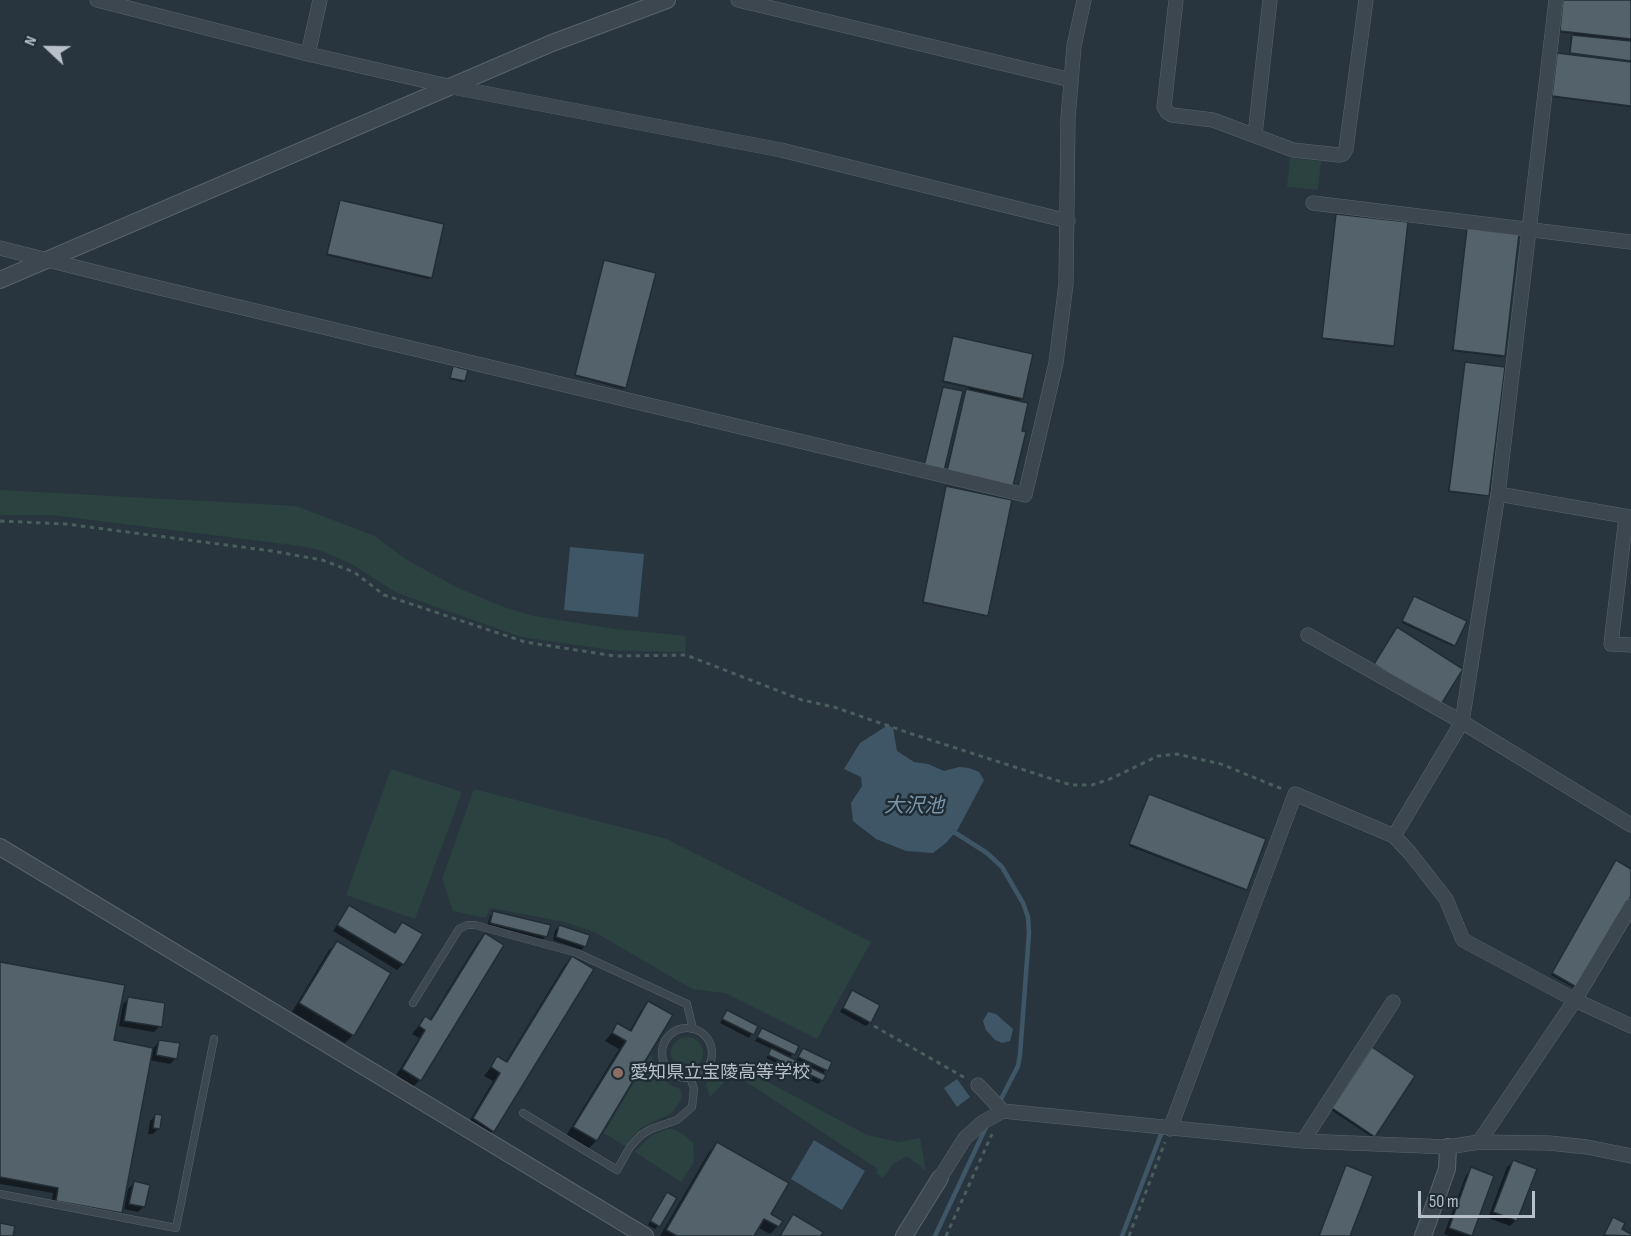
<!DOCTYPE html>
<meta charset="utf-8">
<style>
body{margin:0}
#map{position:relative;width:1631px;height:1236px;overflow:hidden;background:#28353f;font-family:"Sofia Sans Condensed",sans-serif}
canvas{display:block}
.north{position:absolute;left:18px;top:18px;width:60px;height:60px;-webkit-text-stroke:4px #202c34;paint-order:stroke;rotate:292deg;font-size:16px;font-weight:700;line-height:24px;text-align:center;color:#b8c1c9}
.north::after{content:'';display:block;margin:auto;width:21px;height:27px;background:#b8c1c9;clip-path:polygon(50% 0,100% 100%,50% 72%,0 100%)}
.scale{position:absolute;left:1418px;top:1191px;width:117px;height:27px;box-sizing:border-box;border:3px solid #b8c1c9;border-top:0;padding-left:8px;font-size:18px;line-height:21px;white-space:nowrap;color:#b8c1c9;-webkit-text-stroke:4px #202c34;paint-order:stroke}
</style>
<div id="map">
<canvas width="1631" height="1236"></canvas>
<div class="north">N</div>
<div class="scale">50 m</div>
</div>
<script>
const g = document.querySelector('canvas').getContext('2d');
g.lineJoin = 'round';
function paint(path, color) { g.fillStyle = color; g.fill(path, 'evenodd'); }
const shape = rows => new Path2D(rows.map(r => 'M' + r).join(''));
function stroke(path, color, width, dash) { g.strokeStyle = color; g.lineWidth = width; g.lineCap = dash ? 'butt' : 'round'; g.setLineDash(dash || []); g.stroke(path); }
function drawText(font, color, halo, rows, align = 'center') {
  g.font = font + ' "Sofia Sans Condensed","Noto Sans JP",sans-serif'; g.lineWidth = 5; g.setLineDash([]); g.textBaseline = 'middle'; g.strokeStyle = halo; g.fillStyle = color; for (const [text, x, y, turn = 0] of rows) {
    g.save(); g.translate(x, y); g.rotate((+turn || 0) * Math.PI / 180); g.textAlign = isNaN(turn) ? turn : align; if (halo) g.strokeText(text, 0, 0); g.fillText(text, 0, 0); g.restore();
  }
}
paint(shape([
 [1290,158,1321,161,1318,190,1287,187],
 [0,490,296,506,375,536,404,558,456,587,506,608,534,616,615,629,686,636,685,652,618,651,521,637,397,593,350,563,319,550,301,546,52,515,0,515],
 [391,769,462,792,415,919,346,895],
 [474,789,667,839,871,942,817,1039,725,993,692,989,596,933,565,922,490,908,486,918,453,911,442,879],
 '671 1053a16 16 0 1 1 32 0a16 16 0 1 1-32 0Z',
 [651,1054,657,1073,670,1085,680,1089,682,1094,681,1100,672,1113,641,1128,625,1146,604,1133],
 [727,1063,738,1066,867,1135,898,1142,920,1138,926,1171,907,1156,893,1164,883,1178,876,1173,878,1169,733,1073,710,1097,706,1084,710,1073,719,1065],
 [667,1129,673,1129,683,1134,693,1143,694,1162,681,1182,635,1152,652,1135]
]), '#2b4240');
paint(shape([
 [570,547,644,554,638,617,564,610],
 [888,725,893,728,897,751,914,762,928,764,944,771,959,767,969,768,979,772,984,780,958,829,946,843,933,853,906,851,876,839,853,821,851,803,862,786,861,777,844,769,860,743],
 [988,1012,996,1014,1013,1029,1010,1041,1002,1043,995,1040,986,1030,983,1021],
 [957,1079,970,1097,957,1107,944,1088],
 [814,1140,865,1171,842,1210,791,1179]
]), '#3f5666');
paint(shape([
 [1563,0,1631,0,1631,107,1552,97,1557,56,1569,56,1571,37,1575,34,1559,32],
 [340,202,431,277,429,279,326,255],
 [1337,215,1393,345,1391,347,1323,339],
 [1468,230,1503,355,1502,357,1452,351],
 [604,263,625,387,623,389,575,376],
 [953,337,1021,399,946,472,965,392,969,388,942,382],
 [1465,363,1487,495,1486,496,1448,492],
 [453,368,464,381,462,382,449,379],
 [946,489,987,615,986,616,922,603],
 [1413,599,1454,645,1452,646,1402,623],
 [1148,797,1245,889,1244,890,1129,846],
 [1615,863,1631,870,1631,893,1576,989,1551,975],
 [349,907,393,934,402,923,403,964,397,970,333,931],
 [494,912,546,936,542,940,487,926,490,916],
 [559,927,585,946,581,950,553,940,555,930],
 [485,935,420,1080,412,1088,395,1077,419,1038,412,1034,425,1018,429,1021,477,943],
 [337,943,353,1035,345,1043,292,1012,329,950],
 [572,958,493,1131,485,1138,466,1127,493,1081,484,1076,498,1058,505,1063,564,966],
 [0,963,113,1042,153,1049,159,1041,176,1058,170,1064,149,1060,120,1213,115,1218,51,1207,53,1193,0,1184],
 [852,992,870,1022,866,1026,840,1012],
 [129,998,160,1026,154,1032,119,1026,123,1004],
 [649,1003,671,1016,596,1141,588,1149,566,1136,619,1049,605,1041,618,1025,629,1032,641,1011],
 [724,1016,756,1027,749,1038,720,1023],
 [762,1029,797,1047,789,1059,795,1062,803,1050,830,1063,822,1075,824,1076,821,1081,818,1084,766,1058,772,1049,755,1041],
 [1371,1050,1374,1136,1372,1137,1331,1110],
 [156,1115,159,1128,153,1134,148,1134,150,1121],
 [717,1144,768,1215,781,1221,778,1226,770,1234,757,1227,752,1236,660,1236,709,1152],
 [1513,1162,1516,1220,1510,1226,1488,1218,1507,1167],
 [1472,1169,1492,1176,1471,1236,1449,1236,1444,1234,1466,1175],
 [134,1183,144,1206,138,1212,124,1209,128,1189],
 [664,1197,658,1226,655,1229,648,1225],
 [793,1216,819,1236,779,1236],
 [1613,1219,1620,1230,1631,1236,1603,1236]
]), '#0007');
stroke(shape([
 [954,832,987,853,1002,867,1023,903,1028,917,1029,933,1020,1055,1018,1066,999,1103],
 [935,1236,988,1123],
 [1122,1236,1163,1129]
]), '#3f5666', 4.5);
const building = shape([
 [1563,0,1631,0,1631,39,1560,31,1563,0],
 [1572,35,1631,41,1631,61,1570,53,1572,35],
 [1557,53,1631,62,1631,106,1552,96,1557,53],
 [340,200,444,224,432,278,327,254,340,200],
 [1336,214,1408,222,1394,346,1322,338,1336,214],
 [1467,228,1519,234,1505,356,1453,350,1467,228],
 [604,260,656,273,626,388,575,375,604,260],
 [953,336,1033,354,1023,399,943,381,953,336],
 [1465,362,1505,367,1489,496,1449,491,1465,362],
 [453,366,468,370,465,381,450,378,453,366],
 [943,387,963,391,944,471,924,466,943,387],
 [966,389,1028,403,1022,431,1026,432,1013,486,947,471,966,389],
 [946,486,1012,500,988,616,923,602,946,486],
 [1414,596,1467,621,1455,646,1402,621,1414,596],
 [1397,627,1463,669,1440,706,1374,664,1397,627],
 [1149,794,1266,839,1247,890,1129,844,1149,794],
 [1616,860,1631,869,1631,896,1578,988,1552,973,1616,860],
 [349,905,395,933,402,922,423,934,404,965,337,925,349,905],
 [493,911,551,925,547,937,490,923,493,911],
 [559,925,590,935,586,947,556,937,559,925],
 [485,933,504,945,421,1081,402,1069,425,1030,419,1026,425,1016,431,1020,485,933],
 [337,941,391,973,354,1036,299,1003,337,941],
 [572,956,594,969,494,1132,473,1118,500,1073,491,1067,497,1056,507,1062,572,956],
 [0,962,125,985,114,1040,153,1048,122,1213,56,1201,58,1188,0,1177,0,962],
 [852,990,880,1005,871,1023,843,1008,852,990],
 [128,997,165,1003,162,1027,124,1021,128,997],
 [648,1001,673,1015,597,1141,573,1127,626,1041,612,1033,617,1023,631,1031,648,1001],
 [727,1010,758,1026,754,1035,722,1019,727,1010],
 [762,1028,799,1046,795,1055,757,1037,762,1028],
 [159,1040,180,1043,177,1059,156,1055,159,1040],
 [1372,1047,1415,1076,1375,1137,1332,1108,1372,1047],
 [771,1048,826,1075,823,1081,768,1055,771,1048],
 [803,1048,832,1062,828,1071,798,1057,803,1048],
 [155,1114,162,1115,160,1129,153,1128,155,1114],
 [717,1142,789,1183,771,1214,783,1221,779,1227,764,1219,754,1236,677,1236,666,1230,717,1142],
 [1513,1160,1537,1169,1517,1221,1493,1212,1513,1160],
 [1346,1165,1373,1176,1350,1236,1319,1236,1346,1165],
 [1471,1167,1494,1176,1472,1236,1449,1228,1471,1167],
 [134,1181,150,1185,145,1207,129,1204,134,1181],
 [667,1192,677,1198,660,1227,650,1221,667,1192],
 [793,1214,823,1232,821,1236,780,1236,793,1214],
 [1613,1217,1625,1223,1622,1229,1631,1234,1631,1236,1604,1235,1613,1217],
 [0,1223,15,1226,13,1236,0,1236,0,1223]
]);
paint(building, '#53626b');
stroke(building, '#222e36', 1.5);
const service = shape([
 [413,1003,459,929,467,925,475,925,577,953,687,1004,693,1029],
 '662 1053a25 25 0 1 1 50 0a25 25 0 1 1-50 0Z',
 [523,1113,617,1170,630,1147,641,1135,651,1129,677,1120,692,1107,694,1089,690,1077],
 [0,1194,176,1228,214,1039]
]);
const minor = shape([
 [97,0,308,54,452,87,781,150,1068,221],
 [738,0,1071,80],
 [1176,0,1164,107,1167,112,1172,115,1213,120,1293,150,1339,155,1343,154,1346,149,1366,0],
 [308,54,320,0],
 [1255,135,1270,0],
 [1313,203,1631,242],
 [0,248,143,284,1025,495,1056,363,1066,284,1068,118,1074,46,1084,0],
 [1498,494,1631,517],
 [1626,517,1611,644,1631,645],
 [1308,635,1462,722,1631,825],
 [1394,836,1462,722,1498,494,1556,0],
 [978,1085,1003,1111],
 [1170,1129,1295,794,1394,836,1410,853,1446,899,1463,940,1575,1000,1631,1026],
 [1303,1141,1393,1002],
 [1479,1142,1575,1000,1631,906],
 [940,1178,965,1138,983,1122,1003,1111,1303,1141,1448,1147,1479,1142,1549,1143,1587,1147,1631,1156]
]);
const tertiary = shape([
 [0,280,552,43,667,0],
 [0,847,645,1236],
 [904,1236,940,1178],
 [1423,1236,1447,1169,1448,1147]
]);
stroke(service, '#59646c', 8);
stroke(minor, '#59646c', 15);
stroke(tertiary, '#59646c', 18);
stroke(shape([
 [0,521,66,524,272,551,322,560,354,572,384,595,525,642,615,656,686,655,802,700,834,707,912,734,1071,785,1092,785,1110,779,1158,756,1177,754,1221,764,1282,789],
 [874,1026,967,1079],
 [946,1236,992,1134],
 [1129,1236,1165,1142]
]), '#4a5e5d', 3, [4.5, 4.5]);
stroke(service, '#3c474f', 7);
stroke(minor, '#3c474f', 14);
stroke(tertiary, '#3c474f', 16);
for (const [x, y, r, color] of [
 [618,1073,6,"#8d6e63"]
]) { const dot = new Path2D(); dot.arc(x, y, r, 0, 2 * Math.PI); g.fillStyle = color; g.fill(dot); stroke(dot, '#202c34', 2); }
drawText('18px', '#b8c1c9', '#202c34', [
 ["愛知県立宝陵高等学校",630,1073]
], 'left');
drawText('italic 20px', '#7b96aa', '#202c34', [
 ["大沢池",914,807]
]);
</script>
